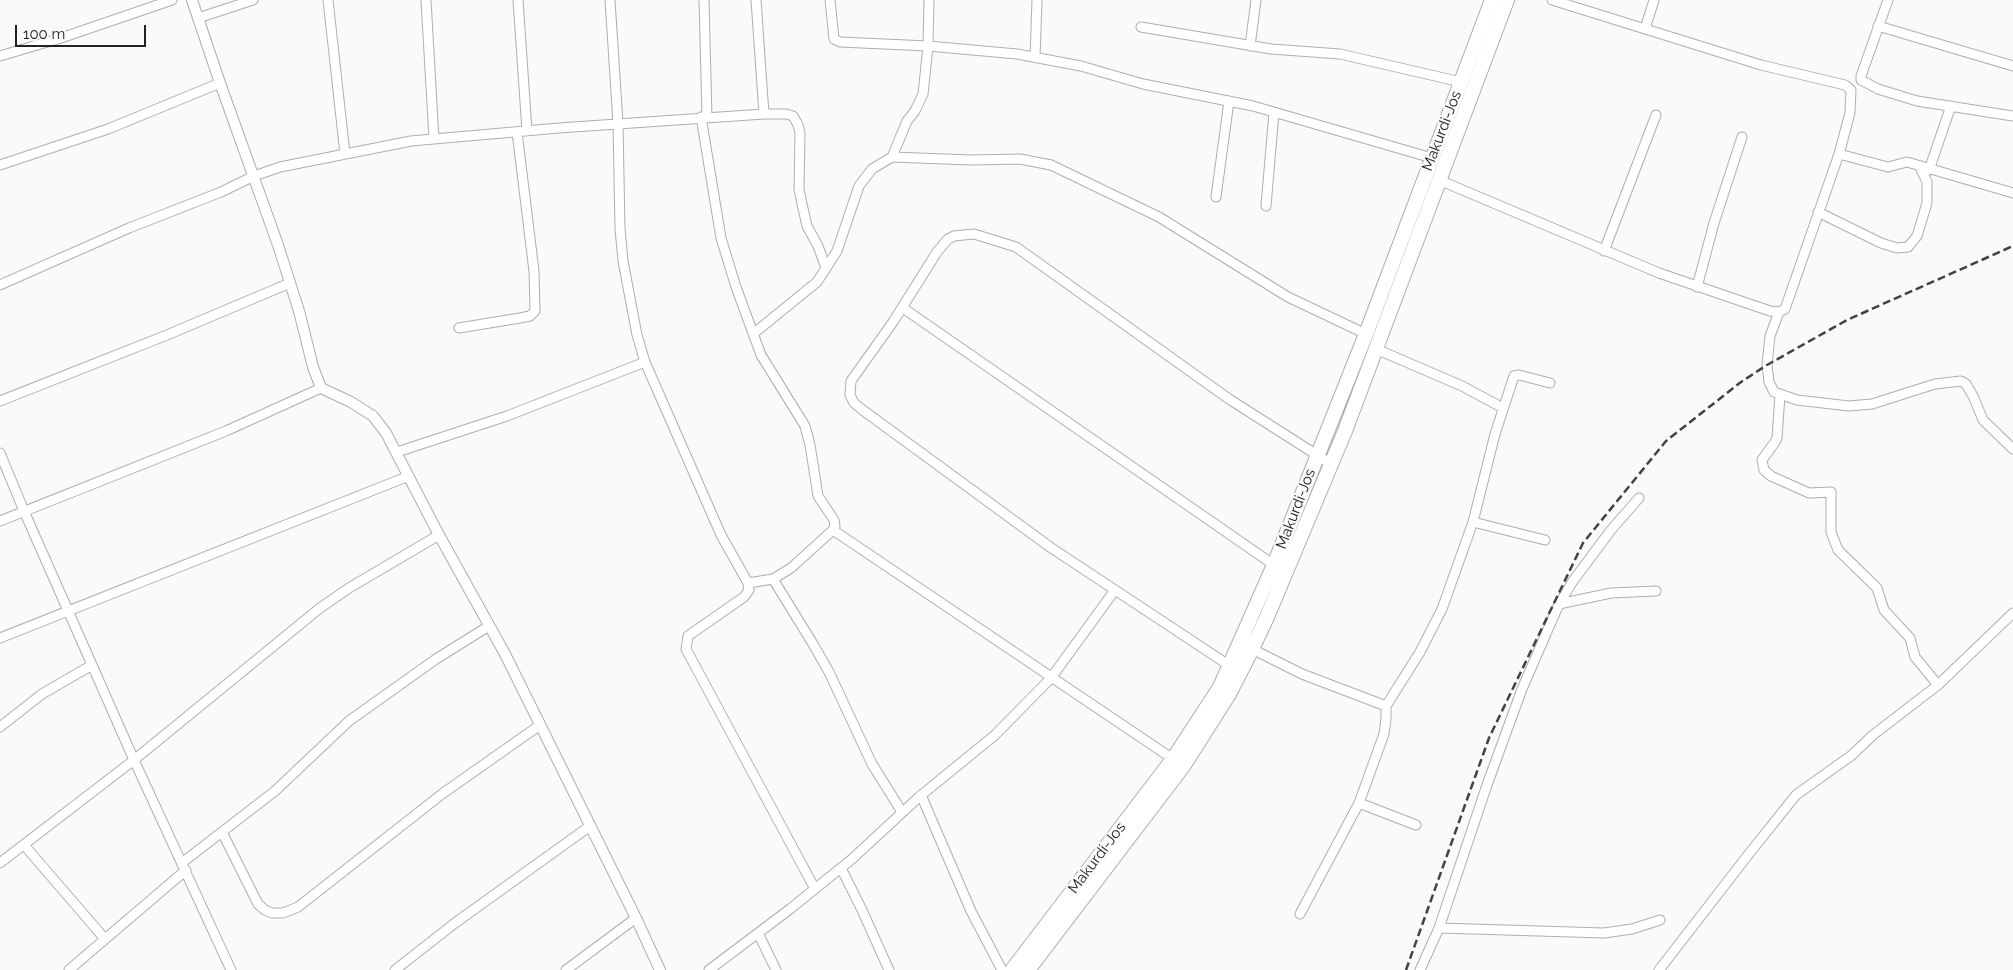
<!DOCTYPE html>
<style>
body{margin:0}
#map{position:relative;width:2013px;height:970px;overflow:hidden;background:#faf9fc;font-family:Raleway,sans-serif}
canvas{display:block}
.scale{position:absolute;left:15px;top:25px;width:131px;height:22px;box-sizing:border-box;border:2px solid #222223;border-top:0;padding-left:6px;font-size:15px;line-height:18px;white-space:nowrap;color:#222223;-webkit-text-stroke:4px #faf9fc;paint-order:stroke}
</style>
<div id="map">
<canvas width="2013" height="970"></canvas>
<div class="scale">100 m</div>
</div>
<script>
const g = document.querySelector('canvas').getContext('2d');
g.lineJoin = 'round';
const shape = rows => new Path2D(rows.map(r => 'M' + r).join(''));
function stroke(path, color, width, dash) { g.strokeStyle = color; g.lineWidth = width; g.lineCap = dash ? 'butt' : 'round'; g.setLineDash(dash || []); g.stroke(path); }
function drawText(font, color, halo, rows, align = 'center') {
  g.font = font + ' Raleway,sans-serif'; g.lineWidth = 4; g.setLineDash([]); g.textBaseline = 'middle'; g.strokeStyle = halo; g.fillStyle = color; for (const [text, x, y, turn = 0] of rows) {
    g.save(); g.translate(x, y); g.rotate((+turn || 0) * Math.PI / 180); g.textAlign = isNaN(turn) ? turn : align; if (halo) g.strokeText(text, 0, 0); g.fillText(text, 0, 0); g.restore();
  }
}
const minor = shape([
 [328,0,345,154],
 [426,0,434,139],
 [518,0,527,131],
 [610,0,618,123,620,229,623,261,637,335,645,362,721,535,748,583,749,590,744,597,688,636,686,649,815,889],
 [704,0,707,117],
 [756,0,764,114],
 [830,0,834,39,840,42,928,46,1017,54,1081,66,1143,84,1253,106,1432,158],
 [1888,0,1861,76,1861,80,1878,89,1917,101,2013,116],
 [198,18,253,0],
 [1878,26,2013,66],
 [1141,27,1271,49,1340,54,1461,82],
 [1645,29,1654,0],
 [1250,46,1256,0],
 [0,56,61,38,172,0],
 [1035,57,1037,0],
 [701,117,721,238,736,287,761,355,805,426,810,445,818,496,834,520,835,526,833,530,791,568,773,579,748,583],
 [1839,154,1888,167,1907,162,2013,193],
 [892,157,971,160,1020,159,1051,165,1159,217,1288,297,1366,334],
 [0,165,108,129,220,83],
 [1929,170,1951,106],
 [1439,180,1659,273,1770,311,1779,312,1785,309,1839,154,1850,113,1851,90,1845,85,1761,65,1552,0],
 [1216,197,1229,101],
 [1266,206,1274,112],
 [1818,212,1881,243,1897,248,1908,247,1917,236,1927,203,1927,182,1920,167],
 [1604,251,1656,115],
 [0,285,129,228,221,192,254,176,280,167,411,141,559,128,764,114,786,114,793,116,798,125,800,133,799,189,802,204,807,226,818,246,826,268],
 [1697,287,1714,223,1742,137],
 [903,308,1274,565],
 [1779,312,1770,336,1767,365,1769,382,1774,392,1797,400,1849,406,1872,404,1935,384,1961,381,1966,384,1973,396,1983,420,2013,449],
 [459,328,520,318,530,316,535,311,534,271,517,132],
 [753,334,817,282,837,251,859,186,872,169,892,157,907,121,915,111,923,94,928,46,929,0],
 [1376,349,1462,386,1503,408],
 [1780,395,1777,438,1775,442,1762,460,1764,470,1771,476,1809,493,1831,492,1831,532,1838,550,1877,588,1884,610,1910,638,1915,657,1938,685],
 [0,401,167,335,290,283],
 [397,452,507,416,645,362],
 [0,453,24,511,134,760,231,970],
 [0,521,226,431,321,388],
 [1473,522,1545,540],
 [833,530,1173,759],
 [773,579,813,644,829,672,872,764,902,812],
 [1559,604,1611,593,1656,591],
 [0,638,409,476],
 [1252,649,1302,674,1386,706],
 [1230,666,1050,547,864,411,854,403,850,395,851,381,893,322,937,252,948,239,954,236,974,234,1016,247,1229,399,1331,464],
 [0,727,42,694,92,665],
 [921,795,971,911,1002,970],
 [1359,803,1416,825],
 [222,832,258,904,265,910,272,913,283,913,298,907,442,794,540,725],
 [24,845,105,939],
 [183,862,275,791,349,721,436,659,489,626],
 [0,863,134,760,320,608,349,588,439,535],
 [841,868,862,910,889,970],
 [1300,914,1359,803,1384,734,1386,719,1386,706,1420,652,1442,609,1473,522,1495,434,1514,376,1519,375,1550,383],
 [1439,928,1604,933,1632,929,1660,920],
 [758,933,776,970],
 [69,970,186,870],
 [395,970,455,923,590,826],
 [566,970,636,918],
 [709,970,790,909,852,859,919,797,995,735,1051,678,1115,590],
 [1420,970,1439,928,1487,785,1522,689,1559,604,1573,581,1611,530,1639,498],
 [1659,970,1748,855,1796,795,1852,755,1873,735,1938,685,2013,613]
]);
const tertiary = shape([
 [192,0,220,83,278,245,299,311,313,367,321,388,351,402,373,416,386,433,439,535,505,654,636,918,660,970]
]);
const trunk = shape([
 [1012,970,1173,759,1220,687,1274,565,1366,334,1492,0],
 [1028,970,1184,765,1229,694,1252,649,1267,617,1345,431,1507,0]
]);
stroke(minor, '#aeaeb0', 11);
stroke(tertiary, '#aeaeb0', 12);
stroke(trunk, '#aeaeb0', 16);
stroke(minor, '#fff', 9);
stroke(tertiary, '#fff', 10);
stroke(trunk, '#fff', 14);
stroke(shape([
 [1406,970,1489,738,1583,543,1666,441,1741,382,1767,365,1847,320,2013,246]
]), '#424243', 2.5, [8, 4]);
drawText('15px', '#222223', '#faf9fc', [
 ["Makurdi-Jos",1442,131,-69],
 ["Makurdi-Jos",1296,509,-69],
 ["Makurdi-Jos",1097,858,-53]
]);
</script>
